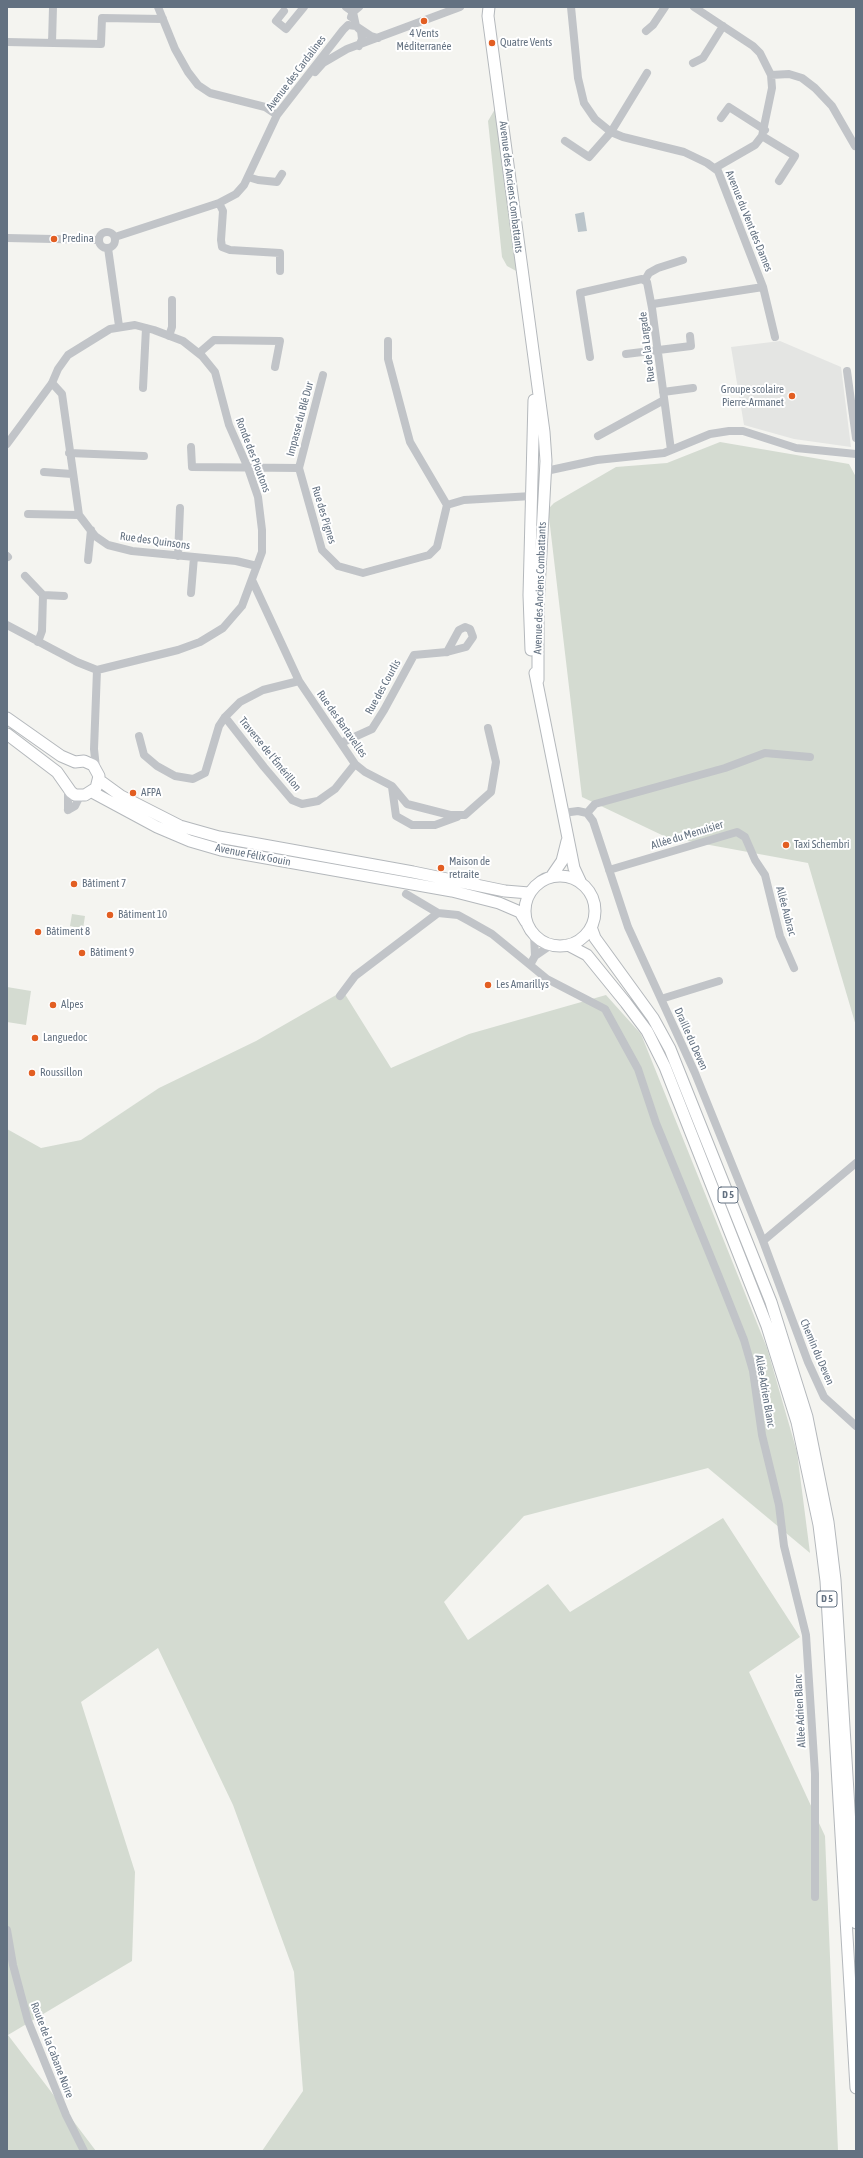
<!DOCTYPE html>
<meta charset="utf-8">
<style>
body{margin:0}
#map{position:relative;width:863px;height:2158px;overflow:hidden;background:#f4f4f0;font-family:"Asap Condensed",sans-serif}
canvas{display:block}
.frame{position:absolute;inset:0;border:8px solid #637181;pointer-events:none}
</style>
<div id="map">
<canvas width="863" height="2158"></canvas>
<div class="frame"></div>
</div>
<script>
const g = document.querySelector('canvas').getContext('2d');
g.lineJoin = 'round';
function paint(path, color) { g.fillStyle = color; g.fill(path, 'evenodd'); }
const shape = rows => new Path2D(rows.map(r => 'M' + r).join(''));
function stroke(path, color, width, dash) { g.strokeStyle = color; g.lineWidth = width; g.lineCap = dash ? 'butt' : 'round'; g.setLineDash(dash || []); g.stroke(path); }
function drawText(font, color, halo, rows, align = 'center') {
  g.font = font + ' "Asap Condensed",sans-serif'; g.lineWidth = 4; g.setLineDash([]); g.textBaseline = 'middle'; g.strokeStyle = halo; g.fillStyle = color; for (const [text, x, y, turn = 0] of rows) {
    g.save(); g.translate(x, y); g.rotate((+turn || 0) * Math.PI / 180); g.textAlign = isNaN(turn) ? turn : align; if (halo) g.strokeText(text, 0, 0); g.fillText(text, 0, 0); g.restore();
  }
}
paint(shape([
 [780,341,841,367,851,447,794,439,744,425,731,347]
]), '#e4e5e3');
paint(shape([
 [495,109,496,109,518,272,507,266,502,257,488,121],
 [720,442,849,464,856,477,856,1026,808,863,666,837,582,797,548,509,554,503,616,467,667,463],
 [72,914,85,916,83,929,70,926],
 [7,987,31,991,26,1025,7,1022],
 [343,991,391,1068,469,1034,606,995,641,1034,767,1348,797,1452,810,1553,708,1468,524,1516,444,1602,468,1640,548,1584,570,1612,723,1518,800,1637,749,1672,825,1836,838,2151,262,2151,303,2091,294,1972,233,1805,158,1648,81,1702,135,1872,132,1961,8,2035,96,2151,7,2151,7,1129,41,1148,81,1140,159,1088,256,1041]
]), '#d4dbd1');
paint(shape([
 [584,212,587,231,578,232,575,214]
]), '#bac4ca');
const major = shape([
 [489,7,488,16,544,432,546,461,538,608,538,680],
 [531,650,529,595,534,400],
 [535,673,574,868,581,883],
 [7,718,61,756,75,762,84,761,93,765,99,776,96,788,85,795,75,795,71,792,57,772,7,734],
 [99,780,121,796,180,826,219,837,413,872,505,891,529,893],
 [92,792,157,827,190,841,221,850,452,891,499,903,520,912,526,922],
 '525 911a35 35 0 1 1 70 0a35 35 0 1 1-70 0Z',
 [551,877,562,861,567,841],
 [591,927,595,938,653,1018,670,1049,771,1302,807,1417,828,1522,835,1580,856,1923],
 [568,945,587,955,626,1003,647,1031,665,1067,767,1326,797,1422,819,1525,826,1581,856,2088]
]);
stroke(major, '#b4b8bc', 13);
stroke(shape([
 [158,7,175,49,188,72,198,85,210,93,265,107,277,115],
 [346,7,353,12],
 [571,7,578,78,584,103,595,119,611,132,623,137,684,152,707,163,718,171,763,287,775,337],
 [694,7,753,46,760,53,771,75,772,88,762,136,755,145,715,168],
 [284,11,276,21,286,29,304,7],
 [353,12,356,26,361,31,362,39,359,46],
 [351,17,353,12,359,7],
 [646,31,653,25,665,7],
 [7,42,101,44,102,18,163,19],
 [52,43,53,7],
 [693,63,703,58,723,26],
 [315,72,323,63,347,49,460,7],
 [771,75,789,74,802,78,815,88,832,106,855,146],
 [721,118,729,107,765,130],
 [762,136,795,156,779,181],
 [565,141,589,157,611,132,647,73],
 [248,177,258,180,277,182,282,174],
 [219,203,223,211,221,240,222,247,230,250,280,253,280,271],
 '99 240a8 8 0 1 1 16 0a8 8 0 1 1-16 0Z',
 [115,237,219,203,236,194,244,185,277,115,343,30,348,25,356,26,371,36,378,38],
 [7,238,99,240],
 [108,248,119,326],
 [645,280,649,273,658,268,683,260],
 [169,336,172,327,172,300],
 [388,341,388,359,410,442,447,505],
 [199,353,214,340,280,341,275,367],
 [626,354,691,346,690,336],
 [590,357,580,293,642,279,647,282,652,308],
 [847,371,856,438],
 [323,375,299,468,322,550,338,566,363,573,429,555,437,547,447,505,464,500,532,496],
 [52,383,62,394,79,515,95,536,108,545,132,551,236,561,257,566],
 [143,388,146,328],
 [663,392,693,388],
 [598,436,664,400],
 [7,444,52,383,58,369,68,355,110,329,135,325,154,330,183,341,202,356,215,372,229,425,248,468,258,497,262,530,262,552,242,606,223,628,200,642,178,650,97,670,77,662,7,625],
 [191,447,192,467,299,468],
 [671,450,652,308,653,304,763,287],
 [69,453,144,456],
 [546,471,597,460,664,453,710,434,729,431,743,431,796,448,856,454],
 [44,472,72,474],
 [28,514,79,515],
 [7,556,8,557],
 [178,556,180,508],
 [88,560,91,530],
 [25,576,43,595],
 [252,580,299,681,355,764,365,772,392,786,407,804,450,815,465,815,491,792,496,762,488,728],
 [191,593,194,557],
 [38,642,42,631,43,595,64,596],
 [225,717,264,767,292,800,302,804,318,801,335,789,355,764],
 [139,736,144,755,157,766,175,776,193,779,205,773,219,726,225,717,240,702,263,690,299,681],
 [341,743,372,729,384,710,414,655,447,652,466,647,473,637,470,629,465,627,459,630,447,652],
 [96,768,94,749,97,670],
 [392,787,396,816,412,825,435,825,457,817],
 [68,790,68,810],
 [68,810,75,806,80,796],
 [563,813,578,811,587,813,593,821,628,927,695,1073,763,1241,808,1362,824,1397,856,1426],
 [587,813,595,804,725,768,765,753,810,757],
 [609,870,737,832,745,837,755,860,765,875,780,936,794,968],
 [406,894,438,913,458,915,469,921,492,934,530,965],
 [534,935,535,956,530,965,547,979,605,1009,638,1069,656,1123,719,1277,744,1340,753,1371,762,1435,779,1505,784,1546,806,1635,815,1774,815,1897],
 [535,956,551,945],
 [340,996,355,976,438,913],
 [661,999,719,981],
 [763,1241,856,1163],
 [7,1930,13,1965,28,2021,66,2115,84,2151]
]), '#c1c4c8', 8);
stroke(major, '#fff', 11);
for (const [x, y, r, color] of [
 [424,21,4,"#e25e22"],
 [492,43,4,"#e25e22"],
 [54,239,4,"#e25e22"],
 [792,396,4,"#e25e22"],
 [133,793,4,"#e25e22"],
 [786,845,4,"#e25e22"],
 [441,868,4,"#e25e22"],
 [74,884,4,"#e25e22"],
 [110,915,4,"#e25e22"],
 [38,932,4,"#e25e22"],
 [82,953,4,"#e25e22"],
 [488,985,4,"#e25e22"],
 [53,1005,4,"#e25e22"],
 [35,1038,4,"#e25e22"],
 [32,1073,4,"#e25e22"]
]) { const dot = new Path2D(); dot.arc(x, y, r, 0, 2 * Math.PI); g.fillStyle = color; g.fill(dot); stroke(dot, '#fff', 1.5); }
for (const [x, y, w] of [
 [728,1195,20],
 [827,1599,20]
]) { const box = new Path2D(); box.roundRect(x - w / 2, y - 8, w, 16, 3); g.fillStyle = '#fff'; g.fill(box); stroke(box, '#637181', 1); }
drawText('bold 10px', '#637181', null, [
 ["D 5",728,1195],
 ["D 5",827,1599]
]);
drawText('11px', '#637181', '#fff', [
 ["4 Vents",424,34,"center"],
 ["Méditerranée",424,47,"center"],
 ["Quatre Vents",500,43],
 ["Predina",62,239],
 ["Groupe scolaire",784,390,"right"],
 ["Pierre-Armanet",784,403,"right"],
 ["AFPA",141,793],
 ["Taxi Schembri",794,845],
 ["Maison de",449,862],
 ["retraite",449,875],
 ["Bâtiment 7",82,884],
 ["Bâtiment 10",118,915],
 ["Bâtiment 8",46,932],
 ["Bâtiment 9",90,953],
 ["Les Amarillys",496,985],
 ["Alpes",61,1005],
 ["Languedoc",43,1038],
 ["Roussillon",40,1073]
], 'left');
drawText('11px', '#637181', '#fff', [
 ["Avenue des Cardalines",296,73,-53],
 ["Avenue des Anciens Combattants",511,187,83],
 ["Avenue du Vent des Dames",749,221,68],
 ["Rue de la Largade",647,347,-97],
 ["Impasse du Blé Dur",300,419,-75],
 ["Ronde des Pioutons",253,455,69],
 ["Rue des Pignes",324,515,73],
 ["Rue des Quinsons",155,541,8],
 ["Avenue des Anciens Combattants",540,588,-88],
 ["Rue des Courlis",383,687,-61],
 ["Rue des Bartavelles",342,724,55],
 ["Traverse de l'Émérillon",270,754,51],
 ["Allée du Menuisier",687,835,-17],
 ["Avenue Félix Gouin",253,855,11],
 ["Allée Aubrac",786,911,75],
 ["Draille du Deven",691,1039,66],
 ["Chemin du Deven",817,1352,67],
 ["Allée Adrien Blanc",765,1391,80],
 ["Allée Adrien Blanc",800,1711,-93],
 ["Route de la Cabane Noire",52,2050,69]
]);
</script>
